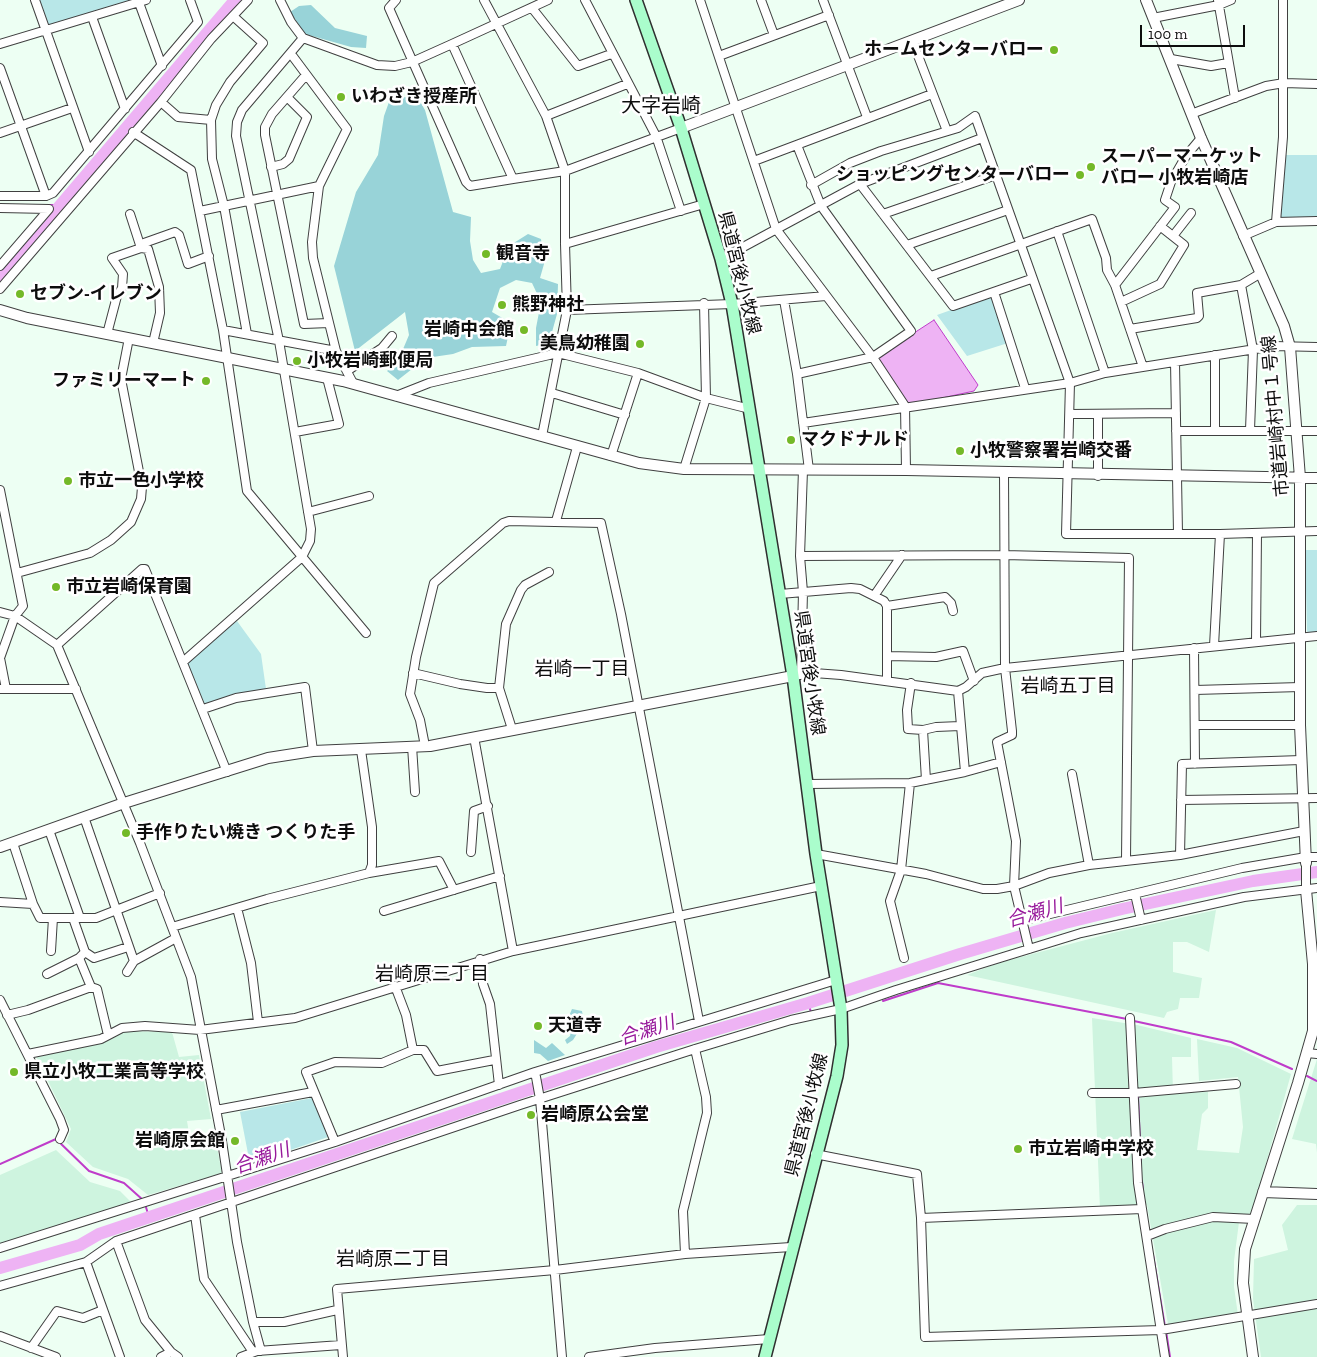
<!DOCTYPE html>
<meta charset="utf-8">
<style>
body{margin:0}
#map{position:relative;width:1317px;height:1357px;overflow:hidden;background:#edfff3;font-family:"Zilla Slab",serif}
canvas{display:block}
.scale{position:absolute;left:1140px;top:25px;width:105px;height:22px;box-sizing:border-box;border:2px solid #0d0d0d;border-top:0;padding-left:6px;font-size:15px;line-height:18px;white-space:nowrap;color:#0d0d0d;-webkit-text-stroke:4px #fff;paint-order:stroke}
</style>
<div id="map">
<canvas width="1317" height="1357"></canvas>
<div class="scale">100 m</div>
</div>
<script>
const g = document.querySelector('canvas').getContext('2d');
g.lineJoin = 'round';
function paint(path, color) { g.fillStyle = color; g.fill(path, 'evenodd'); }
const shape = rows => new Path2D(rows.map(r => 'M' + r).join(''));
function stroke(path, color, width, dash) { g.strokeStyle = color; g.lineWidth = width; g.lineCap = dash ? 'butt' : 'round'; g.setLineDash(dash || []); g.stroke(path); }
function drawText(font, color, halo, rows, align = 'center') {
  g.font = font + ' "Zilla Slab","Noto Sans JP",serif'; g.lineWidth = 5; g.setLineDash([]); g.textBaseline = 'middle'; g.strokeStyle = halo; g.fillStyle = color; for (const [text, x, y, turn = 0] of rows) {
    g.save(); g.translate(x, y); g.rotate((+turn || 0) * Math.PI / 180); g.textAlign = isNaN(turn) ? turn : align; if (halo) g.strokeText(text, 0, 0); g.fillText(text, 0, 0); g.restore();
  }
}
paint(shape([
 [1216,910,1209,952,1187,942,1173,942,1173,972,1202,978,1199,998,1180,998,1178,1009,1167,1012,1164,1018,967,975,998,963,1112,933],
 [1092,1018,1137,1025,1191,1038,1191,1057,1172,1057,1173,1093,1208,1092,1208,1108,1202,1114,1197,1150,1239,1153,1243,1127,1238,1077,1199,1081,1197,1039,1237,1048,1291,1074,1251,1217,1239,1222,1234,1261,1234,1287,1238,1315,1168,1324,1147,1205,1100,1209],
 [119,1031,172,1032,179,1057,199,1055,211,1119,187,1121,191,1145,216,1142,222,1173,148,1195,128,1179,93,1167,66,1142,71,1129,36,1056],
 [1317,1059,1317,1153,1316,1144,1292,1139],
 [56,1150,90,1182,120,1191,131,1202,0,1245,0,1175],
 [1297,1205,1317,1205,1317,1357,1261,1357,1253,1299,1254,1259,1288,1250,1282,1225]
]), '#cef4df');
paint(shape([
 [38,0,133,0,47,27],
 [1286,155,1317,155,1317,218,1279,218],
 [993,295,1008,343,967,356,937,315],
 [1305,550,1317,550,1317,633,1309,634,1307,631],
 [237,621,261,654,266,689,233,694,205,705,187,662],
 [312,1098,328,1137,250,1164,240,1112]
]), '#b8e7e8');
paint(shape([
 [311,5,335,28,367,36,366,48,351,47,305,34,290,12,299,6],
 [403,97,419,100,425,110,453,212,471,217,470,241,473,260,481,273,500,269,509,246,528,234,541,239,544,264,540,278,558,284,557,314,549,343,536,346,536,328,541,302,532,283,516,280,500,288,492,312,511,323,506,346,472,347,453,354,426,358,398,380,387,371,398,361,409,335,405,312,355,351,334,266,356,192,378,155,384,116,389,102],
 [572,1009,582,1011,583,1017,579,1020,580,1029,573,1040,567,1044,565,1040,570,1036,571,1031,562,1023,563,1017,569,1016],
 [534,1040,546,1048,552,1043,565,1055,548,1061,540,1054,534,1053]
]), '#98d3d8');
const water = shape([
 [934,320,978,385,974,391,905,406,874,359,934,320]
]);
paint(water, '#eeb3f4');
stroke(water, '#bf3cca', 1);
stroke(shape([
 [47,205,61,205],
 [883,1001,938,983,1127,1019],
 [808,1003,811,1012],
 [1134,1021,1231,1042,1292,1069],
 [1307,1076,1317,1081],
 [1138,1096,1141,1166],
 [0,1164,56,1139,89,1171,124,1183,143,1200],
 [1142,1181,1143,1191],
 [145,1204,149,1217],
 [1153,1255,1165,1327],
 [1166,1331,1170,1357]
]), '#bf3cca', 2);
stroke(shape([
 [0,276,235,0],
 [0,1268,80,1245,99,1234,656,1047,808,1003,960,954,1065,923,1122,909,1253,881,1317,872]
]), '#eeb3f4', 12);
const minor = shape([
 [35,0,89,152],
 [138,0,162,66],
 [396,0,389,8,466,182,470,186,513,179],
 [484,0,546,116],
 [585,0,656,136,681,211],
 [700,0,776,229,874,359,905,406,906,470],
 [761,0,774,35],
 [823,0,867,117],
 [1218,0,1235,98],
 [532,8,578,66,611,54],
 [92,17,125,109],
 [1153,18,1219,5,1231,0],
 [303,38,377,65,395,66,412,62,452,44,548,0],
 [912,40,947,131],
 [0,44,146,0],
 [452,44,513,179,565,171,681,128],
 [291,54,347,129,319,186,312,242,313,258,336,351,353,383],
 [719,56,829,15],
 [1171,59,1211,66,1228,63],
 [0,68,46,196],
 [306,75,272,114,265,127,265,135,304,324,329,323],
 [161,102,178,117,211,120,212,159,224,206,247,334],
 [1191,114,1266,86,1284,83,1317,84],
 [211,120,216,105,230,82,263,43,233,16],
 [133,132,191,170,223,330],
 [0,133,72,108],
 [797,145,821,206,911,331,873,357,797,374],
 [754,161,932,94],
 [271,167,283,164,289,159,307,117,287,97],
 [860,184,953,306,1031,279],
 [811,185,850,163,881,151,958,128,975,116,1070,383,1066,534,1220,534,1317,531],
 [0,196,46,196,53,193,198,22,190,0],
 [0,208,49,209,0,266],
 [200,211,319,186],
 [130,214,141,248],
 [883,214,996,175],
 [1276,222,1283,137,1283,0],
 [1057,231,1105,373],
 [1173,236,1191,213],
 [1243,236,1276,222,1317,221],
 [565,244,704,204],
 [907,245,1008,210],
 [141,248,144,243,175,232,179,235,188,264,209,256],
 [721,259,860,184,982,138],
 [931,276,1092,219,1106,258,1107,270,1115,285,1143,367],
 [1115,285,1175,207,1165,200,1171,182,1186,156,1201,138],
 [1241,285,1253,350,1250,430],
 [0,289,161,102,211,39,248,0],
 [994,292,1025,388],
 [784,300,797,374,809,470],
 [1121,302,1160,284,1184,245,1160,226],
 [567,310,732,304,826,296],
 [1130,329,1197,318,1199,316,1197,293,1241,285,1261,273],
 [107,334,117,296,122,288,123,274,112,258,141,248,148,249,159,287,160,313,153,343],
 [336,351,223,330,247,491,366,633],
 [1215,355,1215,431],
 [1175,362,1178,533],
 [347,371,382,348,392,336],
 [552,393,625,415],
 [396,396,429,383,558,353,638,373,706,398,750,409],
 [1070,414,1176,413],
 [1098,414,1098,476],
 [803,423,1070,383,1105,373,1274,346,1317,347],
 [1176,431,1317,431],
 [295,432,339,424,327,378],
 [542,436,567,310,565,244,565,171,546,116,627,84],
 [611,456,638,373],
 [684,469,706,398,704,303],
 [1004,472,1005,668,1012,731,1012,735,997,742,1016,841,1014,886,1029,949],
 [0,490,23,606,15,616,0,658,6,689],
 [308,512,369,496],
 [556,521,577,447],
 [800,556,1004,555,1129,558,1126,860],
 [17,573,90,553,111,540,131,522,141,499,142,487,121,379,129,338],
 [780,594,851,588,860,589,884,601,887,606,887,680],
 [874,596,902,555],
 [887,606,945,597,951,603,953,611],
 [0,612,15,616,57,645,140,843,191,977,222,1141,237,1242,253,1322,284,1322,337,1310],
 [1256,642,1257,533],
 [57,645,142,569,145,569,227,772],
 [1214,646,1220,534],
 [1194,648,1195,764],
 [887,656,936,657,963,651,974,681],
 [184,661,302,557,310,541,311,529,279,341,236,136,237,122,242,110,303,38,291,22,280,0],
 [413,673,460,684,487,688,499,688],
 [801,674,803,592,800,556,803,470],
 [793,676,814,673,841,675,958,691,966,687,982,673,1005,668,1317,636],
 [911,683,907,710,908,729,923,730,936,727,960,726],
 [0,689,76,689],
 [1195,690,1300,687],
 [958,691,965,772],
 [203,709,236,698,305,687,313,751],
 [1195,725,1300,725],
 [512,729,499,688,506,624,521,590,525,585,549,572],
 [923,730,926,780],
 [474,737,513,951],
 [412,746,415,792],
 [425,746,420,720,410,694,416,657,434,583,503,523,509,521,601,523,621,614,699,1021],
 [1072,774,1089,865],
 [807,784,910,783,965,772,1001,762],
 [1181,800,1317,798],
 [84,817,134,961,127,972],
 [49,830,80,918],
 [13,843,33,904],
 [471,852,474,811,488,806],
 [816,854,926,874,983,889,997,889,1014,886,1049,873,1089,865,1180,855,1304,831],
 [1180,855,1182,764,1301,760],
 [1306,863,1306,890],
 [369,873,439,861,454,890],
 [1135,894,1141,920],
 [0,902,33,904,40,918,96,918,160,893],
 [237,908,251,963,258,1022],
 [384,911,500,876],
 [73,918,85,952,94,958,128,947],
 [1021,921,1242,868,1306,857,1317,857],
 [172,927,267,899,369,873,372,865,372,827,361,750],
 [51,951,53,918],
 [85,952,79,958,91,987,97,989,108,1035],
 [904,958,890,901,901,870,910,783],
 [480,959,483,984,490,1004,499,1085],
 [134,961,176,938],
 [47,974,79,958],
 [395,986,406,1015,413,1050],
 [0,1000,60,1119,64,1130,60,1139],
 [7,1015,28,1010,91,987],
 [1130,1018,1138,1183,1165,1357],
 [1307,1053,1317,1054],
 [28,1054,101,1039,122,1028,145,1026,200,1030,295,1018,513,951,821,886],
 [536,1077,540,1099,562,1357],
 [1092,1093,1134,1093,1236,1084],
 [216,1110,313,1092],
 [335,1142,306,1072,335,1062,382,1063,413,1050,424,1050,437,1071,494,1060],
 [815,1154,917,1174,921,1218,925,1337,1161,1330,1317,1304],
 [195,1215,204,1279,253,1352],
 [921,1218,1142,1209],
 [1147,1236,1165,1229,1213,1217,1254,1219],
 [116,1241,145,1320,171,1352,178,1357],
 [0,1248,335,1142,535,1072,836,980],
 [685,1254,683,1211,707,1113,706,1097,695,1049],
 [86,1262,120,1357],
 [0,1286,86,1262,116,1241,520,1105,695,1049,791,1020,841,1009,896,990,1081,933,1244,897,1317,888],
 [253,1322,261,1351],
 [0,1336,56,1357],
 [31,1348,57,1311,83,1318,103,1310],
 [161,1357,171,1352],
 [241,1357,257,1351,341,1345],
 [343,1357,337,1289,555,1270,685,1254,791,1247],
 [589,1357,655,1348,769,1339]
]);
const tertiary = shape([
 [1146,0,1201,138,1284,326,1290,347,1300,478,1300,725,1306,863],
 [681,128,1019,0],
 [0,310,27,318,343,381,639,463,684,469,906,470,1317,478],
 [0,847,124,803,268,758,313,751,430,746,793,676],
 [1263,1192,1317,1194],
 [1253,1357,1243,1283,1245,1249,1298,1083,1313,1031,1313,964,1306,890]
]);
const secondary = shape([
 [636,0,681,128,721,259,732,304,793,676,816,854,841,1009,842,1045,837,1076,765,1357]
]);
stroke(minor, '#404040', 10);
stroke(tertiary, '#404040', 12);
stroke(secondary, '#2f2f2f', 14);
stroke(minor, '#fff', 8);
stroke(tertiary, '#fff', 10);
stroke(secondary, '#aafdcc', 11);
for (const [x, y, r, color] of [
 [1054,50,5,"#74b928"],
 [341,97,5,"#74b928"],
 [1091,167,5,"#74b928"],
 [1080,175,5,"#74b928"],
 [486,254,5,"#74b928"],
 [20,294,5,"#74b928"],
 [502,305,5,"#74b928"],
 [524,330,5,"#74b928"],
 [640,344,5,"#74b928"],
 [297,361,5,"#74b928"],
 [206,381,5,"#74b928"],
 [791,440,5,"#74b928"],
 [960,451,5,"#74b928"],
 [68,481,5,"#74b928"],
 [56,587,5,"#74b928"],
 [126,833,5,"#74b928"],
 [538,1026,5,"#74b928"],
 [14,1072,5,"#74b928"],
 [531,1115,5,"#74b928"],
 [235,1141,5,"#74b928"],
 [1018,1149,5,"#74b928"]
]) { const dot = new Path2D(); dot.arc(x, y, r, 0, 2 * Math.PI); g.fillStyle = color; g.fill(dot); stroke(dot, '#fff', 2); }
drawText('bold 18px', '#0d0d0d', '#fff', [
 ["ホームセンターバロー",1044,50,"right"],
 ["いわざき授産所",351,97],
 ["スーパーマーケット",1101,157],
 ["バロー 小牧岩崎店",1101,178],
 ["ショッピングセンターバロー",1070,175,"right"],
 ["観音寺",496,254],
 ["セブン-イレブン",30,294],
 ["熊野神社",512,305],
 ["岩崎中会館",514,330,"right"],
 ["美鳥幼稚園",630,344,"right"],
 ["小牧岩崎郵便局",307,361],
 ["ファミリーマート",196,381,"right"],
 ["マクドナルド",801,440],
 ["小牧警察署岩崎交番",970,451],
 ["市立一色小学校",78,481],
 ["市立岩崎保育園",66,587],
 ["手作りたい焼き つくりた手",136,833],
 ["天道寺",548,1026],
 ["県立小牧工業高等学校",24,1072],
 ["岩崎原公会堂",541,1115],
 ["岩崎原会館",225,1141,"right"],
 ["市立岩崎中学校",1028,1149]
], 'left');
drawText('18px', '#0d0d0d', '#fff', [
 ["県道宮後小牧線",739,273,76],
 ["市道岩崎村中１号線",1276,416,-95],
 ["県道宮後小牧線",809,673,82],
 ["県道宮後小牧線",807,1115,-76]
]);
drawText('19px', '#0d0d0d', '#fff', [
 ["岩崎一丁目",582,670],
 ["岩崎五丁目",1068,687],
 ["岩崎原三丁目",432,975],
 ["岩崎原二丁目",393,1260]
]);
drawText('italic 19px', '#97199b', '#fff', [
 ["合瀬川",1035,914,-16],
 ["合瀬川",647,1031,-18],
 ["合瀬川",262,1159,-19]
]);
drawText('20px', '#0d0d0d', '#fff', [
 ["大字岩崎",661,106]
]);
</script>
